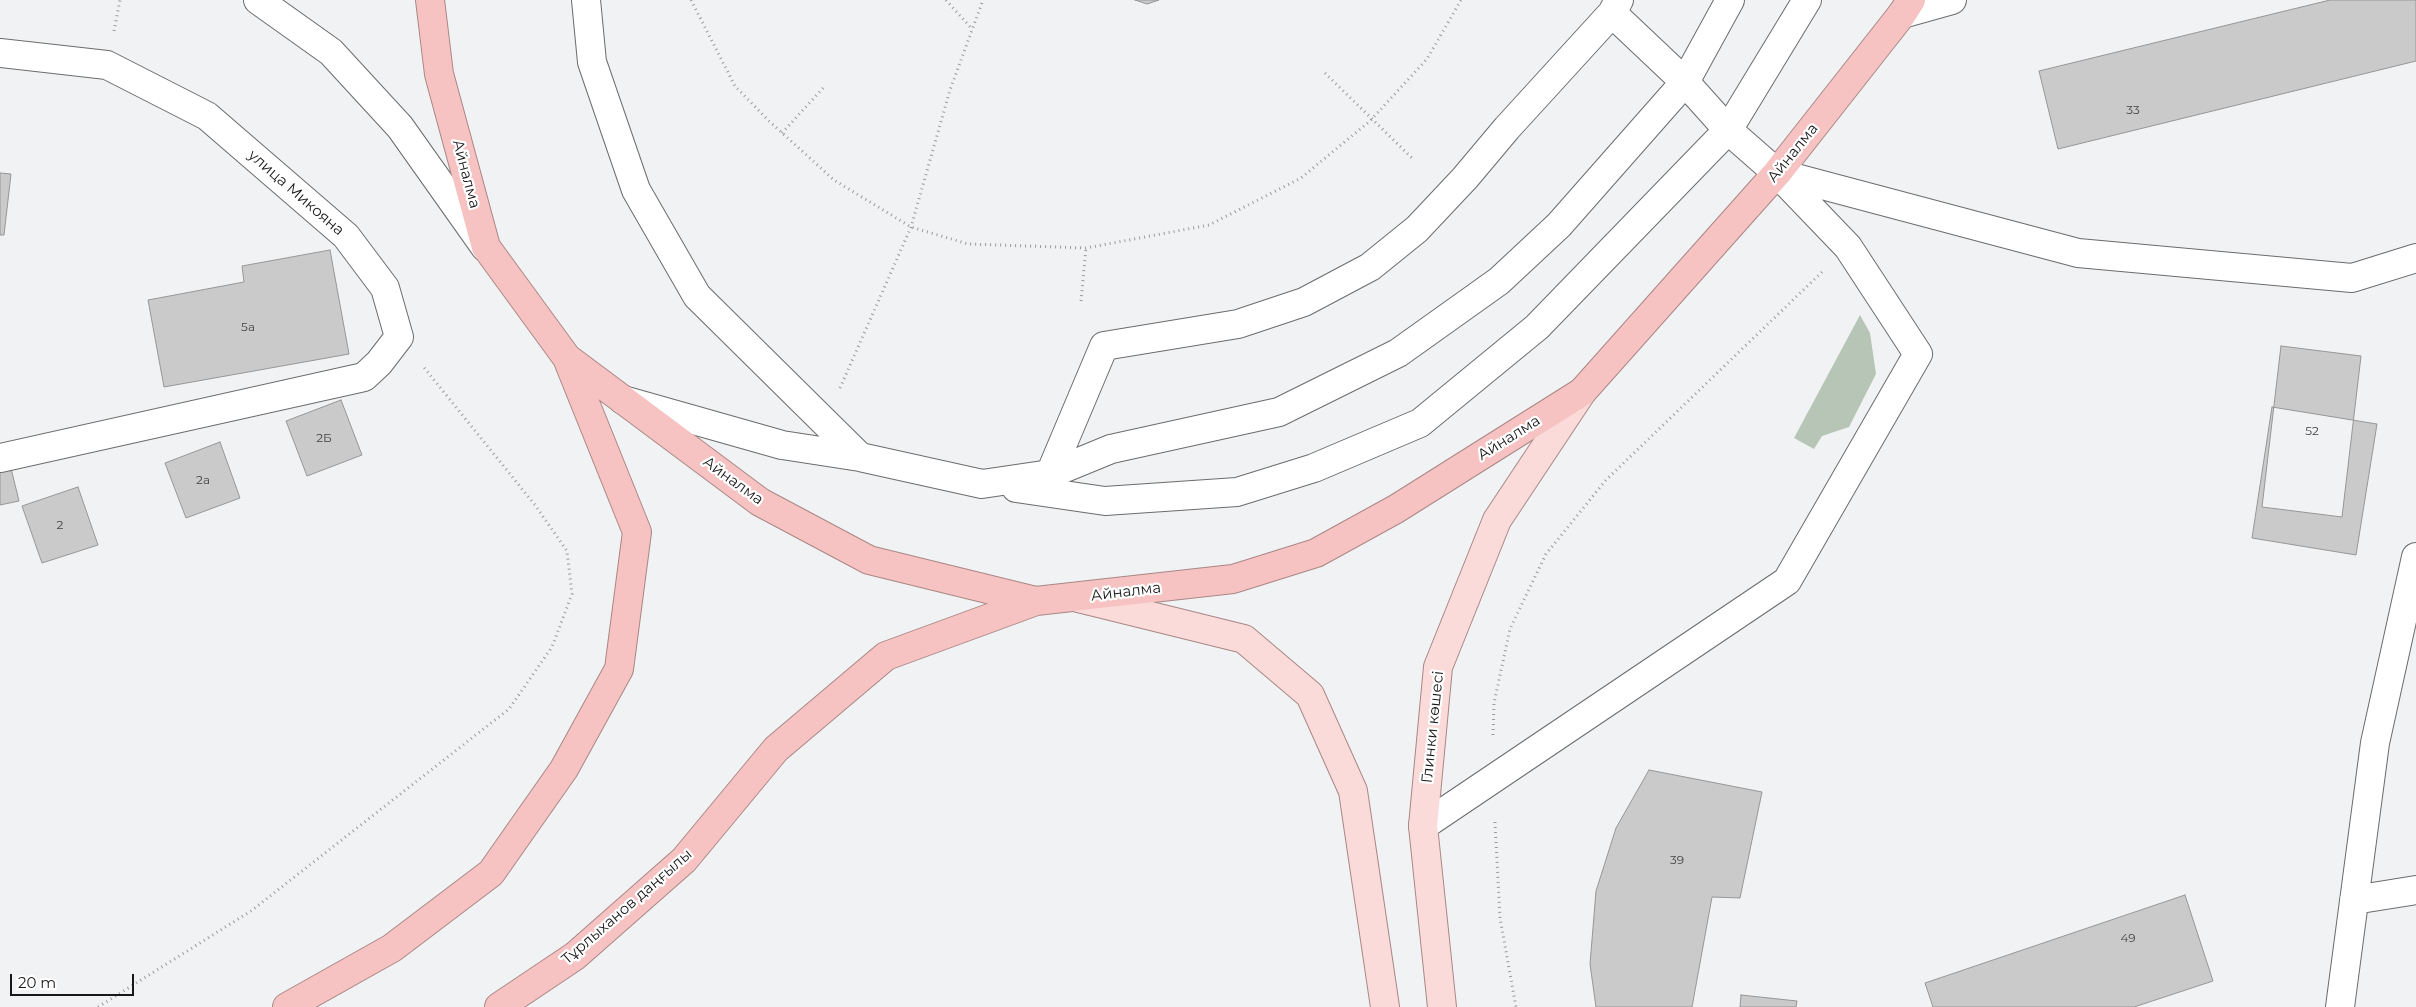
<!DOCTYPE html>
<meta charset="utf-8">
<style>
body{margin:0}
#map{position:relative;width:2416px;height:1007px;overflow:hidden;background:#f1f2f3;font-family:Montserrat,sans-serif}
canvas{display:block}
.scale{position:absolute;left:10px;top:974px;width:124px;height:22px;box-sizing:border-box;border:2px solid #181818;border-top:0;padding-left:6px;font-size:15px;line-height:18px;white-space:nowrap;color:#181818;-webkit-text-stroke:4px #fff;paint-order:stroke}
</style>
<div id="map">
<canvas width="2416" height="1007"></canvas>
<div class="scale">20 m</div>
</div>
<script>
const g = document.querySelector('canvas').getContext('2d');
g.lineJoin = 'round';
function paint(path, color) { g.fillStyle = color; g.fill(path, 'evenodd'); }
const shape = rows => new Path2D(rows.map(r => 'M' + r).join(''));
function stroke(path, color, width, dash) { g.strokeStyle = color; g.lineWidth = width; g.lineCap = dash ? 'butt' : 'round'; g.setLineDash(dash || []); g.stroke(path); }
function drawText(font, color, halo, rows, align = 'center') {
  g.font = font + ' Montserrat,sans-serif'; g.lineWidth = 4.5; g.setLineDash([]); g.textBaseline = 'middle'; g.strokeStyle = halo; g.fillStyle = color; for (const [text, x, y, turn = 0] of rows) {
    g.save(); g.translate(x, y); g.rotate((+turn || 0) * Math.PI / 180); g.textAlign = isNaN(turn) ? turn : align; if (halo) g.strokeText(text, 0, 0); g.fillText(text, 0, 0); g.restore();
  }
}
paint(shape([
 [1860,315,1870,333,1876,374,1849,427,1822,436,1814,449,1794,438]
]), '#b7c5b6');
const building = shape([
 [1135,0,1159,0,1147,4,1135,0],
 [2330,0,2416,0,2416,61,2058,149,2039,71,2330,0],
 [0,173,11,174,4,235,0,235,0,173],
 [330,250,349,354,164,387,148,300,244,282,242,266,330,250],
 [2281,346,2361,356,2342,517,2262,507,2281,346],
 [341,400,362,455,307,476,286,421,341,400],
 [2272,407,2377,424,2356,555,2252,538,2272,407],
 [220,442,240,498,186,518,165,463,220,442],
 [9,460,19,501,0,505,0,462,9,460],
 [78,487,98,545,42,563,22,506,78,487],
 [1649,770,1762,792,1740,898,1712,897,1692,1007,1596,1007,1590,964,1596,891,1616,828,1649,770],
 [2185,895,2213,981,2134,1007,1933,1007,1925,983,2185,895],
 [1741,995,1797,1001,1796,1007,1740,1007,1741,995]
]);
paint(building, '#cacacb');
stroke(building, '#969697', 1);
const minor = shape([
 [258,0,331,52,400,127,485,247],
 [586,0,592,62,636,190,697,296,860,457],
 [1902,14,1952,0],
 [0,53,107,65,207,116,346,236,385,288,399,337,379,363,364,377,0,458],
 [1777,173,2078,253,2352,278,2416,258],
 [623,400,782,445,860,457,982,484,1050,474,1111,449,1279,412,1398,353,1499,281,1559,225,1685,82,1730,0],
 [1050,474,1104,346,1238,324,1304,302,1370,267,1417,229,1465,178,1507,128,1612,13,1619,0],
 [1016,488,1105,501,1237,492,1314,468,1420,423,1537,327,1728,130,1807,0],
 [1423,826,1787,581,1918,354,1848,247,1777,173,1728,130,1685,82,1612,13],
 [2354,900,2416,890],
 [2340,1007,2375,743,2416,557]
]);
const major = shape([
 [1078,598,1244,639,1310,695,1353,791,1385,1007],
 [1442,1007,1423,826,1438,667,1497,520,1582,392]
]);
const highway = shape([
 [430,0,439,74,486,247,567,358,760,502,869,560,1036,601,1233,579,1316,553,1396,509,1582,392,1777,173,1902,14,1911,0],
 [287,1007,392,948,491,873,564,769,619,669,637,532,567,358],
 [499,1007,575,956,684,860,776,749,886,656,1036,601]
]);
stroke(minor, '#6b6c6d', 30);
stroke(major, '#a98786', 30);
stroke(highway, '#a98786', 30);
stroke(shape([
 [691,0,735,86,769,121,834,180,911,227,968,244,1086,248,1209,225,1301,178,1370,121,1427,59,1461,0],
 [946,0,972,29],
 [114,31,120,0],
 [1325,73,1413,159],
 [782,133,824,87],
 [1081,301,1086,248],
 [840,388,911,227,950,90,983,0],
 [1493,735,1494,703,1510,629,1546,554,1606,480,1822,272],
 [1495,822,1500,918,1516,1007],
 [98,1007,251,911,509,709,552,647,572,594,567,551,535,505,422,365]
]), '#9a9a9b', 3, [1, 4]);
stroke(minor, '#fff', 28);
stroke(major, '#fadbda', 28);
stroke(highway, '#f7c3c2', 28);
drawText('12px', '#444445', null, [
 ["33",2133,110],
 ["5а",248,327],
 ["52",2312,431],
 ["2Б",324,438],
 ["2а",203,480],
 ["2",60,525],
 ["39",1677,860],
 ["49",2128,938]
]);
drawText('15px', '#181818', '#fff', [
 ["Айналма",1793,153,-51],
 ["Айналма",466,174,75],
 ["улица Микояна",296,193,41],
 ["Айналма",1509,438,-32],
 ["Айналма",733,481,36],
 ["Айналма",1126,592,-7],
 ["Глинки көшесі",1433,727,-84],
 ["Тұрлыханов даңғылы",627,907,-41]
]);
</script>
